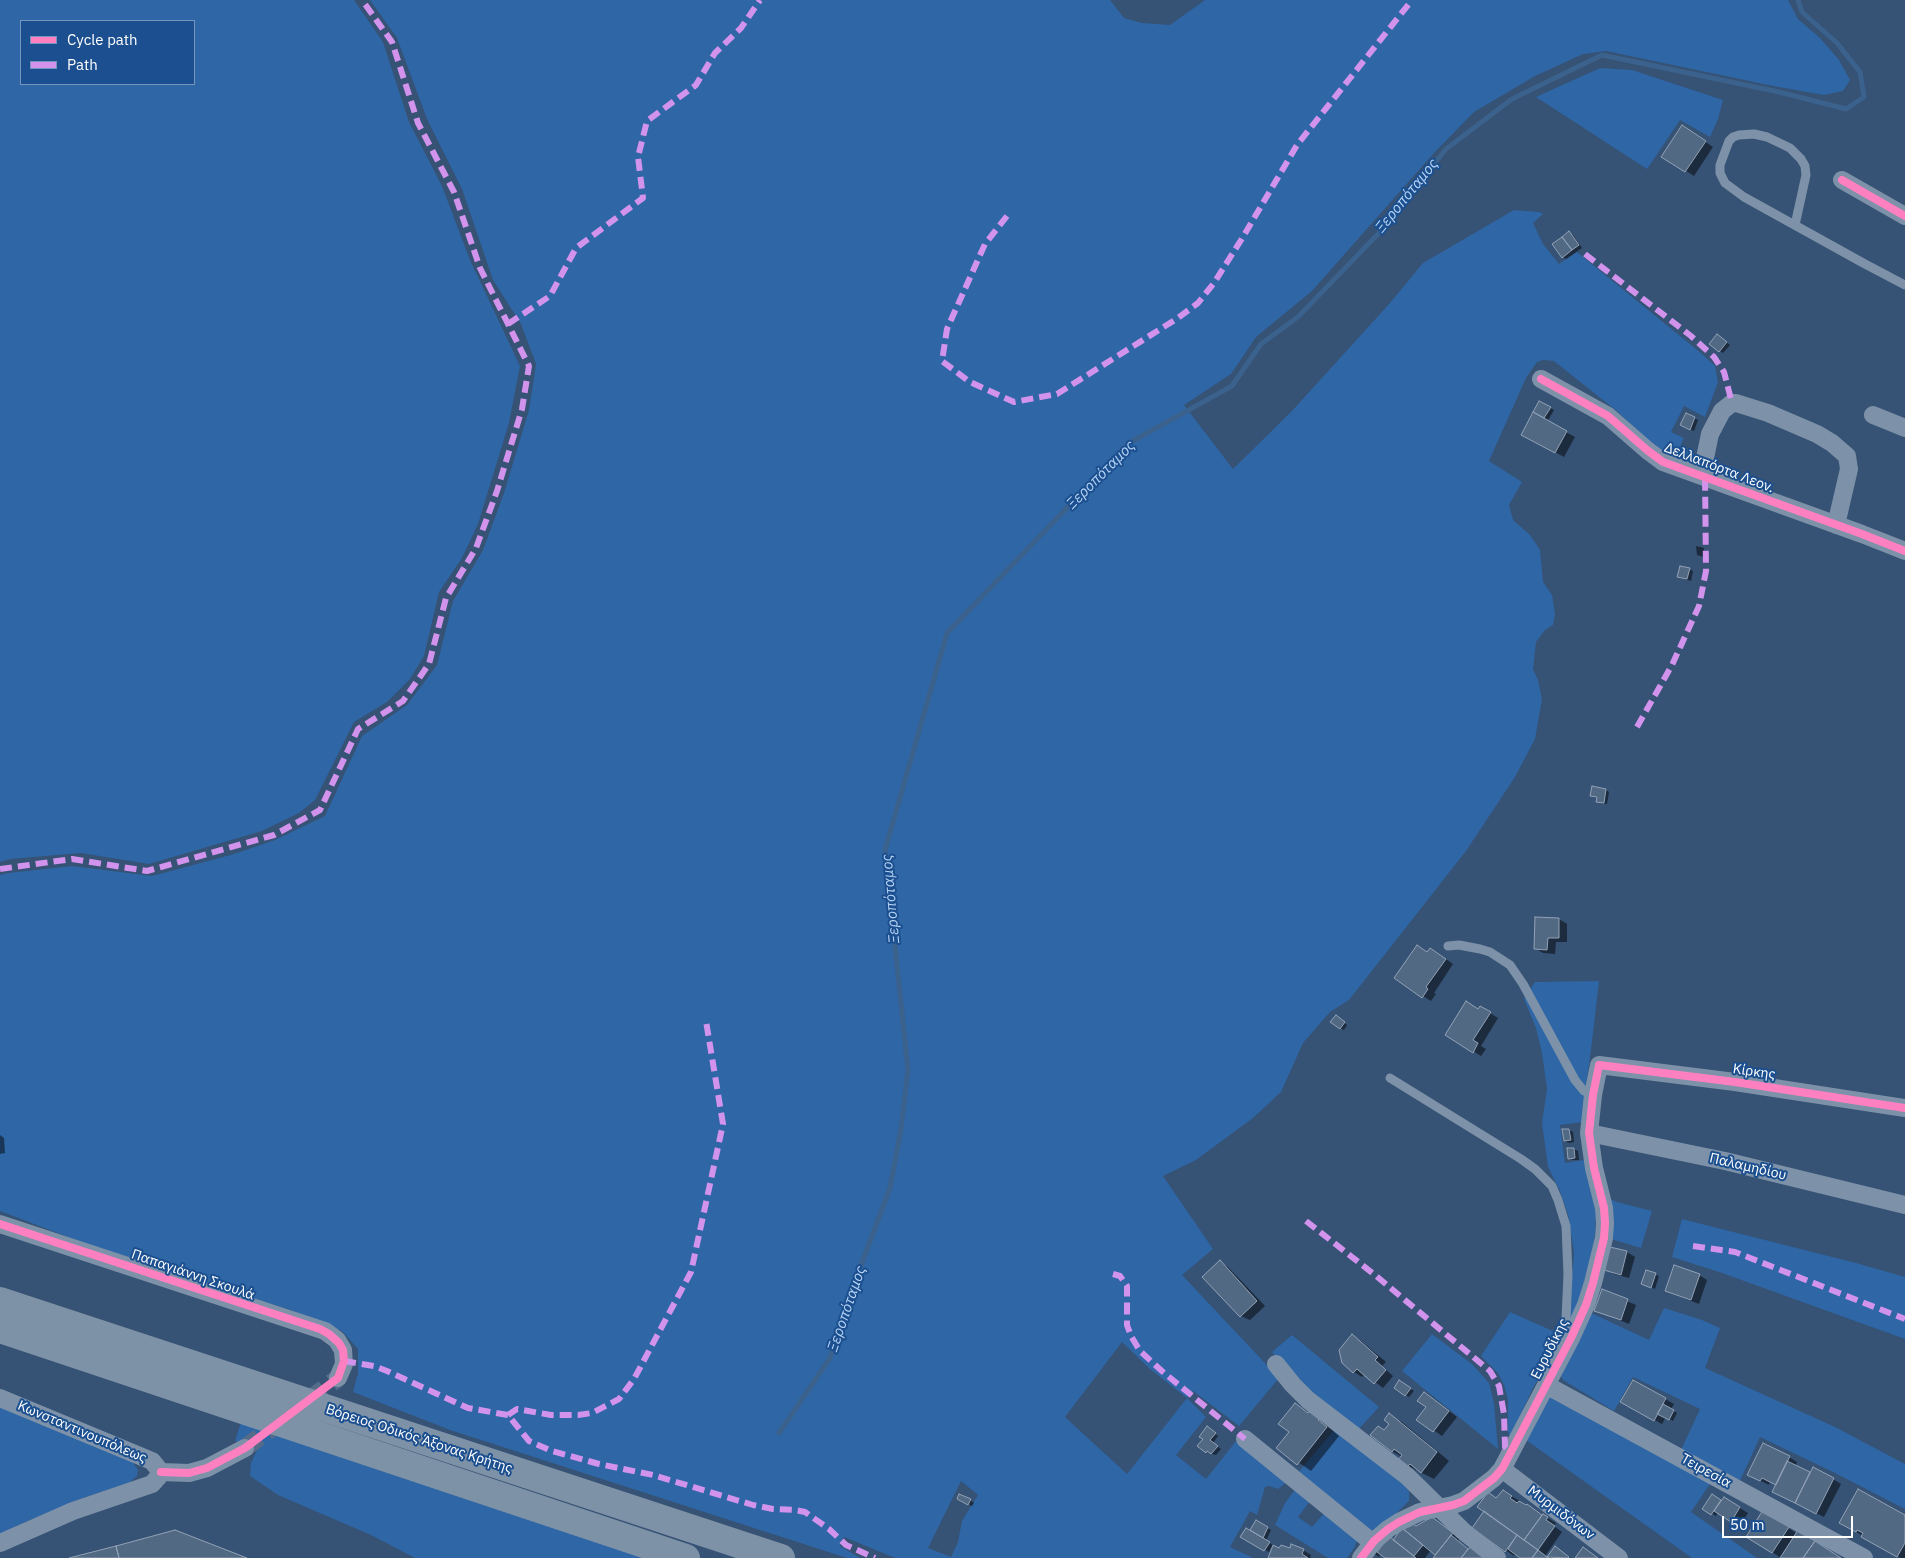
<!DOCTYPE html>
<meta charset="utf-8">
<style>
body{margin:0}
#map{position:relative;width:1905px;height:1558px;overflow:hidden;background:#365274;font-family:"IBM Plex Sans",sans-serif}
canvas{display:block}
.legend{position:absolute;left:20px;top:20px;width:175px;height:65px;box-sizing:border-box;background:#1b4f8f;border:1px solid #7695bc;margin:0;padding:6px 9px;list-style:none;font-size:15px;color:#fff}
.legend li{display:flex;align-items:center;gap:10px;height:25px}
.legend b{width:25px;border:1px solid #7695bc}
.scale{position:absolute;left:1722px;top:1516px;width:131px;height:22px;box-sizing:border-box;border:2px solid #fff;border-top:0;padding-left:6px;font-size:15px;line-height:18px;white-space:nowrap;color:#fff;-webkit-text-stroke:4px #1b4f8f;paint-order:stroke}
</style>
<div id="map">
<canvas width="1905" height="1558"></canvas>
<ul class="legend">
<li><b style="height:6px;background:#ff80c0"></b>Cycle path</li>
<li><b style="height:6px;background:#d193ec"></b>Path</li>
</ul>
<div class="scale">50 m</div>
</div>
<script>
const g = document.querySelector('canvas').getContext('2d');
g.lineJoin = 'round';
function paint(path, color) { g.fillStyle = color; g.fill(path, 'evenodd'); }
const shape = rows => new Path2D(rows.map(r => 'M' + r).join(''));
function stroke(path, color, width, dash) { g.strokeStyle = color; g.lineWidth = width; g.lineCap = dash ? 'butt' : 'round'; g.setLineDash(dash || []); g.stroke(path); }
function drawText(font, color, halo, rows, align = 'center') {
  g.font = font + ' "IBM Plex Sans",sans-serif'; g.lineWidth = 4; g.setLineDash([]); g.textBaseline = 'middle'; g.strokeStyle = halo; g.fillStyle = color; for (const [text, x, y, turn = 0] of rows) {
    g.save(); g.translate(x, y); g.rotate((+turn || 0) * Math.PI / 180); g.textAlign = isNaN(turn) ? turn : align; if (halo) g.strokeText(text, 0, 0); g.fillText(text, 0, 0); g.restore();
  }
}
paint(shape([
 [0,0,354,0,383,42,409,122,442,186,470,260,520,366,509,423,478,524,462,558,439,592,424,656,410,679,387,702,354,722,315,800,299,813,262,831,149,864,81,853,10,859,0,862],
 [21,21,194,21,194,84,21,84],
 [370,0,1110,0,1124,18,1142,23,1170,25,1205,0,1788,0,1798,19,1820,38,1839,60,1850,80,1843,91,1824,95,1773,86,1606,51,1583,54,1535,76,1474,112,1434,153,1312,291,1256,337,1231,374,1184,405,1233,469,1291,412,1390,303,1423,263,1514,210,1539,212,1543,214,1533,223,1543,244,1559,264,1577,252,1701,353,1715,366,1718,382,1705,417,1684,406,1671,432,1684,438,1680,447,1696,455,1694,466,1675,459,1645,439,1618,412,1554,361,1543,360,1537,362,1532,369,1526,378,1489,461,1522,482,1509,505,1513,520,1530,535,1540,550,1543,582,1552,595,1555,614,1553,625,1545,630,1536,642,1533,669,1538,680,1542,699,1535,739,1515,777,1466,851,1349,1000,1330,1012,1303,1043,1281,1092,1253,1118,1196,1160,1163,1176,1213,1249,1182,1275,1279,1378,1239,1426,1193,1391,1187,1398,1206,1417,1176,1455,1206,1479,1236,1441,1288,1481,1278,1489,1269,1486,1265,1487,1257,1515,1250,1511,1230,1547,1253,1558,895,1558,844,1537,840,1546,860,1558,847,1558,450,1430,353,1392,358,1373,358,1349,342,1331,288,1309,144,1266,0,1211,0,875,8,873,72,866,152,876,234,854,275,840,325,816,362,736,407,705,437,665,453,601,483,550,504,493,529,410,536,364,521,324,493,280,462,189,427,119,397,38],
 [1122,1342,1150,1369,1187,1398,1127,1474,1065,1417],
 [961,1481,978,1495,962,1521,958,1542,951,1557,928,1548],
 [1600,68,1632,70,1723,100,1718,119,1710,137,1680,120,1647,169,1536,97],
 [1599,981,1590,1058,1584,1098,1583,1122,1560,1125,1565,1163,1584,1160,1596,1213,1595,1235,1587,1278,1581,1299,1570,1320,1569,1317,1574,1252,1568,1214,1559,1189,1548,1167,1542,1123,1547,1089,1542,1053,1536,1028,1524,999,1535,982],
 [1608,1198,1617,1202,1652,1211,1641,1248,1611,1239],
 [1682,1219,1856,1263,1905,1277,1905,1339,1722,1273,1672,1257],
 [1664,1308,1702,1320,1720,1328,1705,1368,1835,1427,1905,1464,1905,1509,1833,1472,1760,1437,1740,1481,1681,1450,1700,1409,1633,1377,1614,1411,1563,1380,1561,1376,1589,1312,1649,1340],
 [1510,1312,1562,1335,1532,1390,1512,1434,1510,1436,1508,1432,1508,1400,1504,1385,1498,1373,1481,1356],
 [1432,1334,1472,1364,1489,1383,1494,1403,1498,1449,1402,1371],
 [1292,1335,1379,1407,1356,1432,1300,1383,1272,1352],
 [1553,1396,1712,1481,1691,1512,1757,1558,1692,1558,1526,1440,1546,1398],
 [0,1405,132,1461,138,1470,137,1476,129,1483,86,1497,25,1522,0,1535],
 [241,1422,364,1465,645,1558,415,1558,371,1535,278,1495,250,1476,251,1463,258,1448,235,1441],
 [1335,1429,1403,1484,1409,1491,1409,1501,1382,1527,1373,1531,1365,1531,1296,1475],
 [1296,1488,1311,1500,1298,1517,1312,1527,1326,1511,1355,1535,1357,1541,1354,1548,1347,1558,1328,1558,1275,1525,1285,1503]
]), '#2f66a5');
paint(shape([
 [1691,132,1713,147,1694,176,1663,156],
 [1569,233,1573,235,1582,248,1566,259,1563,257],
 [1718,335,1730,345,1723,353,1720,351],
 [1540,402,1554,410,1547,422,1575,437,1564,457,1522,434],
 [1694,418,1698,420,1694,431,1685,427],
 [1696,546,1704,548,1704,557,1697,555],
 [1689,569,1693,571,1691,581,1679,577],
 [1606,790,1609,792,1607,804,1601,803,1598,801,1598,798,1591,796],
 [1559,919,1567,924,1567,942,1556,942,1555,954,1543,953,1535,948],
 [1428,953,1439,954,1453,964,1434,993,1436,994,1431,1001,1423,996],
 [1480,1007,1498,1018,1481,1046,1486,1049,1481,1056,1447,1035],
 [1340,1019,1347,1025,1344,1030,1340,1028],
 [1569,1130,1573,1132,1574,1142,1569,1143,1565,1141],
 [0,1135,4,1138,5,1153,0,1154],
 [1574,1149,1578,1151,1579,1160,1573,1160,1569,1158],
 [1611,1248,1627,1252,1635,1257,1629,1278,1614,1274,1605,1269],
 [1220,1262,1228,1267,1265,1306,1250,1320,1241,1316],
 [1646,1271,1659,1276,1655,1289,1646,1285],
 [1699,1275,1707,1280,1699,1304,1667,1291],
 [1603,1291,1636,1305,1629,1324,1596,1310],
 [1353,1336,1361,1341,1386,1362,1382,1366,1393,1376,1383,1388,1365,1374,1362,1377,1354,1372],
 [1633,1381,1674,1404,1671,1409,1677,1413,1673,1421,1666,1417,1662,1424,1622,1402],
 [1403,1384,1414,1391,1409,1397,1406,1395],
 [1432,1398,1457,1417,1442,1436,1418,1419],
 [1295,1405,1332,1426,1330,1428,1339,1436,1311,1471,1278,1448,1291,1432],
 [1389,1415,1402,1422,1449,1461,1434,1479,1408,1466,1402,1457,1392,1451],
 [1211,1430,1218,1436,1213,1443,1221,1449,1216,1455,1206,1452],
 [1789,1457,1797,1462,1795,1467,1810,1474,1833,1479,1841,1484,1824,1517,1782,1496,1777,1485,1770,1481,1769,1485,1757,1479],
 [1503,1491,1556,1523,1554,1526,1562,1532,1545,1556,1548,1558,1555,1548,1570,1558,1523,1558,1516,1553,1514,1556,1474,1528],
 [1712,1496,1722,1501,1732,1503,1748,1513,1740,1526,1718,1512,1716,1516,1704,1509],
 [970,1500,974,1503,972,1506,962,1501],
 [1905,1517,1905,1558,1901,1558,1875,1544,1841,1522],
 [1432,1519,1460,1538,1458,1541,1469,1550,1485,1558,1434,1558,1437,1554,1431,1550,1425,1558,1387,1558,1381,1553,1379,1557,1373,1553,1378,1545,1382,1547,1394,1541,1409,1522,1417,1527],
 [1256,1522,1271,1530,1266,1541,1273,1545,1269,1552,1242,1537,1250,1532],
 [1783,1525,1798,1534,1840,1558,1781,1558,1772,1552],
 [1280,1549,1303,1550,1311,1555,1310,1558,1271,1558]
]), '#0007');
stroke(shape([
 [779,1433,830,1358,860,1268,890,1188,901,1129,908,1070,885,850,947,633,1129,443,1232,386,1261,344,1298,317,1378,234,1446,149,1512,99,1602,55,1779,92,1846,109,1864,97,1860,72,1837,43,1802,12,1798,0]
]), '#3b618d', 5);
const building = shape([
 [1682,125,1706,141,1685,172,1661,157,1682,125],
 [1569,231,1579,245,1572,250,1562,237,1569,231],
 [1562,237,1572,250,1562,258,1552,244,1562,237],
 [1717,334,1727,342,1719,352,1709,344,1717,334],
 [1539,401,1551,407,1544,418,1533,412,1539,401],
 [1533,412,1567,431,1555,453,1521,435,1533,412],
 [1686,413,1695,417,1690,430,1680,425,1686,413],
 [1680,566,1690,568,1687,579,1677,577,1680,566],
 [1592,786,1606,789,1604,803,1596,802,1597,797,1590,796,1592,786],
 [1535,917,1559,918,1559,938,1548,938,1547,950,1534,949,1535,917],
 [1417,945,1427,952,1430,948,1446,959,1426,987,1428,989,1422,998,1394,978,1417,945],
 [1466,1001,1478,1009,1480,1006,1491,1012,1473,1040,1478,1043,1473,1053,1445,1035,1466,1001],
 [1336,1015,1345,1022,1340,1029,1330,1022,1336,1015],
 [1562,1129,1569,1129,1571,1140,1564,1141,1562,1129],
 [1567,1148,1574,1148,1575,1158,1568,1159,1567,1148],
 [1610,1247,1627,1251,1621,1275,1604,1270,1610,1247],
 [1220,1260,1257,1301,1240,1317,1202,1277,1220,1260],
 [1674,1265,1700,1274,1691,1300,1665,1291,1674,1265],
 [1646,1270,1656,1273,1651,1288,1641,1284,1646,1270],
 [1602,1289,1628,1299,1621,1320,1594,1311,1602,1289],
 [1352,1334,1378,1357,1375,1360,1386,1370,1374,1384,1357,1369,1353,1373,1342,1363,1339,1350,1352,1334],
 [1399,1380,1411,1388,1405,1396,1394,1388,1399,1380],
 [1633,1380,1666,1398,1654,1421,1620,1402,1633,1380],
 [1424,1392,1449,1411,1433,1432,1416,1420,1426,1407,1417,1401,1424,1392],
 [1295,1403,1308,1413,1310,1410,1320,1418,1318,1420,1327,1427,1297,1465,1276,1448,1289,1432,1278,1424,1295,1403],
 [1663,1404,1674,1410,1669,1420,1657,1414,1663,1404],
 [1389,1413,1437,1452,1421,1473,1410,1464,1407,1467,1398,1460,1402,1455,1394,1449,1392,1452,1370,1435,1378,1426,1384,1430,1389,1424,1384,1420,1389,1413],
 [1207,1426,1216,1433,1210,1440,1218,1446,1211,1454,1207,1451,1206,1453,1197,1446,1203,1439,1199,1437,1207,1426],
 [1763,1443,1790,1456,1776,1485,1762,1478,1760,1481,1747,1475,1763,1443],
 [1787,1461,1810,1472,1795,1503,1772,1492,1787,1461],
 [1813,1467,1834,1478,1816,1514,1795,1503,1813,1467],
 [1858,1489,1905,1515,1905,1543,1897,1557,1861,1537,1863,1533,1857,1530,1856,1532,1839,1523,1858,1489],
 [1503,1490,1512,1496,1510,1498,1517,1503,1519,1501,1526,1505,1527,1504,1542,1515,1524,1540,1477,1507,1488,1492,1496,1498,1503,1490],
 [959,1494,971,1499,968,1505,957,1499,959,1494],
 [1712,1494,1721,1500,1711,1515,1702,1509,1712,1494],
 [1724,1497,1740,1507,1731,1522,1714,1511,1724,1497],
 [1763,1510,1789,1527,1772,1553,1746,1537,1763,1510],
 [1484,1511,1517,1535,1505,1552,1472,1528,1484,1511],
 [1543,1514,1548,1517,1546,1520,1555,1526,1538,1550,1524,1540,1543,1514],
 [1432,1517,1453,1533,1435,1555,1402,1528,1409,1520,1416,1526,1432,1517],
 [1256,1520,1268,1527,1263,1538,1250,1530,1256,1520],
 [1246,1528,1270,1542,1264,1551,1240,1537,1246,1528],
 [1402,1528,1423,1545,1414,1556,1393,1540,1402,1528],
 [175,1530,247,1558,119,1558,116,1546,175,1530],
 [1798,1530,1815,1541,1803,1558,1780,1558,1798,1530],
 [1451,1535,1468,1549,1461,1558,1433,1558,1451,1535],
 [1517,1535,1538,1550,1532,1558,1520,1558,1508,1549,1517,1535],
 [1389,1536,1416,1558,1385,1558,1377,1552,1389,1536],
 [1815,1541,1841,1558,1803,1558,1815,1541],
 [1291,1544,1304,1549,1302,1554,1308,1558,1268,1558,1273,1545,1279,1548,1281,1545,1290,1548,1291,1544],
 [116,1546,119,1558,69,1558,116,1546],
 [1555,1546,1569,1557,1568,1558,1547,1557,1555,1546],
 [1470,1547,1484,1558,1461,1558,1470,1547],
 [1583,1547,1598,1558,1575,1558,1583,1547],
 [1538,1550,1547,1557,1549,1558,1532,1558,1538,1550]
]);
paint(building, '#526984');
stroke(building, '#92a2b6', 1);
stroke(shape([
 [245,1448,338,1378]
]), '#546c89', 18, [18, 9]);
stroke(shape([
 [1795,225,1806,175,1805,166,1801,159,1790,148,1767,137,1754,134,1739,135,1733,137,1729,141,1720,165,1720,173,1725,183,1744,197,1865,264,1905,285],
 [1448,946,1459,945,1480,949,1490,952,1510,965,1523,984,1575,1080,1584,1091,1593,1095],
 [1390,1078,1521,1159,1535,1169,1552,1186,1558,1200,1566,1226,1568,1274,1566,1319,1568,1325,1574,1331]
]), '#7d92a8', 9);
stroke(shape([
 [1842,180,1905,216],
 [1541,379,1608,416,1647,450,1663,462,1862,534,1905,551],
 [1873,415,1905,428],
 [1705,476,1705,458,1710,434,1722,411,1732,403,1736,403,1768,413,1817,434,1832,443,1847,456,1849,469,1836,525],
 [1589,1133,1725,1161,1905,1205],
 [0,1224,325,1331,337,1340,343,1350,344,1364,338,1378],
 [1276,1364,1293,1385,1308,1400,1407,1476,1463,1531,1497,1558],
 [1546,1385,1864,1558],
 [0,1398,152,1461,161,1472],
 [1245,1439,1373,1543],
 [1502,1469,1619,1558],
 [161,1472,189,1473,207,1468,245,1448],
 [0,1543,73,1511,152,1484,160,1475,161,1472],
 [1361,1558,1374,1541,1388,1529,1399,1522,1420,1512,1453,1505,1464,1501,1494,1478,1502,1469,1571,1338,1586,1305,1593,1283,1604,1238,1605,1223,1604,1208,1594,1168,1589,1133,1593,1095,1599,1065,1735,1082,1905,1108]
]), '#7d92a8', 18);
stroke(shape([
 [0,1301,781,1558],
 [0,1329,686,1558]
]), '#7e92a7', 28);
stroke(shape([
 [1007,216,985,244,947,329,942,361,970,382,1014,402,1057,394,1178,318,1198,303,1214,283,1243,237,1297,145,1412,0],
 [1585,254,1691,336,1714,357,1724,372,1732,403],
 [508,324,550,296,576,248,643,198,638,157,647,121,696,85,715,53,741,28,760,0],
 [1637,727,1672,665,1699,606,1706,571,1705,476],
 [0,869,72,859,147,871,274,835,320,810,358,729,403,701,429,664,446,598,476,548,497,491,522,409,529,366,480,268,454,192,418,123,392,42,362,0],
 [1306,1221,1375,1275,1490,1371,1499,1386,1504,1414,1505,1447,1511,1452],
 [1693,1246,1735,1252,1905,1319],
 [1113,1274,1120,1276,1127,1286,1127,1325,1131,1336,1140,1351,1163,1372,1245,1439],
 [344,1361,374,1366,387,1371,468,1408,508,1415,529,1441,552,1451,599,1464,653,1475,753,1505,773,1509,795,1510,805,1512,829,1529,846,1545,875,1558],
 [508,1415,517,1409,551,1415,578,1415,592,1413,619,1399,634,1379,691,1272,723,1124,706,1021]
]), '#d193ec', 6, [12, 6]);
stroke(shape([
 [1842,180,1905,216],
 [1541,379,1608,416,1647,450,1663,462,1862,534,1905,551],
 [0,1224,320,1329,329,1334,339,1343,343,1350,344,1361,338,1378,245,1448,207,1468,189,1473,161,1472],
 [1361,1558,1374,1541,1388,1529,1399,1522,1420,1512,1453,1505,1464,1501,1494,1478,1502,1469,1571,1338,1586,1305,1593,1283,1604,1238,1605,1223,1604,1208,1594,1168,1589,1133,1593,1095,1599,1065,1735,1082,1905,1108]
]), '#ff80c0', 8);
drawText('14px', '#fff', '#1b4f8f', [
 ["Δελλαπόρτα Λεον.",1719,468,21],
 ["Κίρκης",1754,1072,8],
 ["Παλαμηδίου",1748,1167,13],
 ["Παπαγιάννη Σκουλά",193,1275,19],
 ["Ευρυδίκης",1550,1349,-63],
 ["Κωνσταντινουπόλεως",82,1432,23],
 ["Βόρειος Οδικός Άξονας Κρήτης",419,1439,18],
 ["Τειρεσία",1706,1471,29],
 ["Μυρμιδόνων",1561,1513,37]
]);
drawText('italic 15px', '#b5d3f5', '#1b4f8f', [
 ["Ξεροπόταμος",1407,196,-51],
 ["Ξεροπόταμος",1101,475,-45],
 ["Ξεροπόταμος",891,899,-95],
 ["Ξεροπόταμος",847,1309,-71]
]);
</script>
